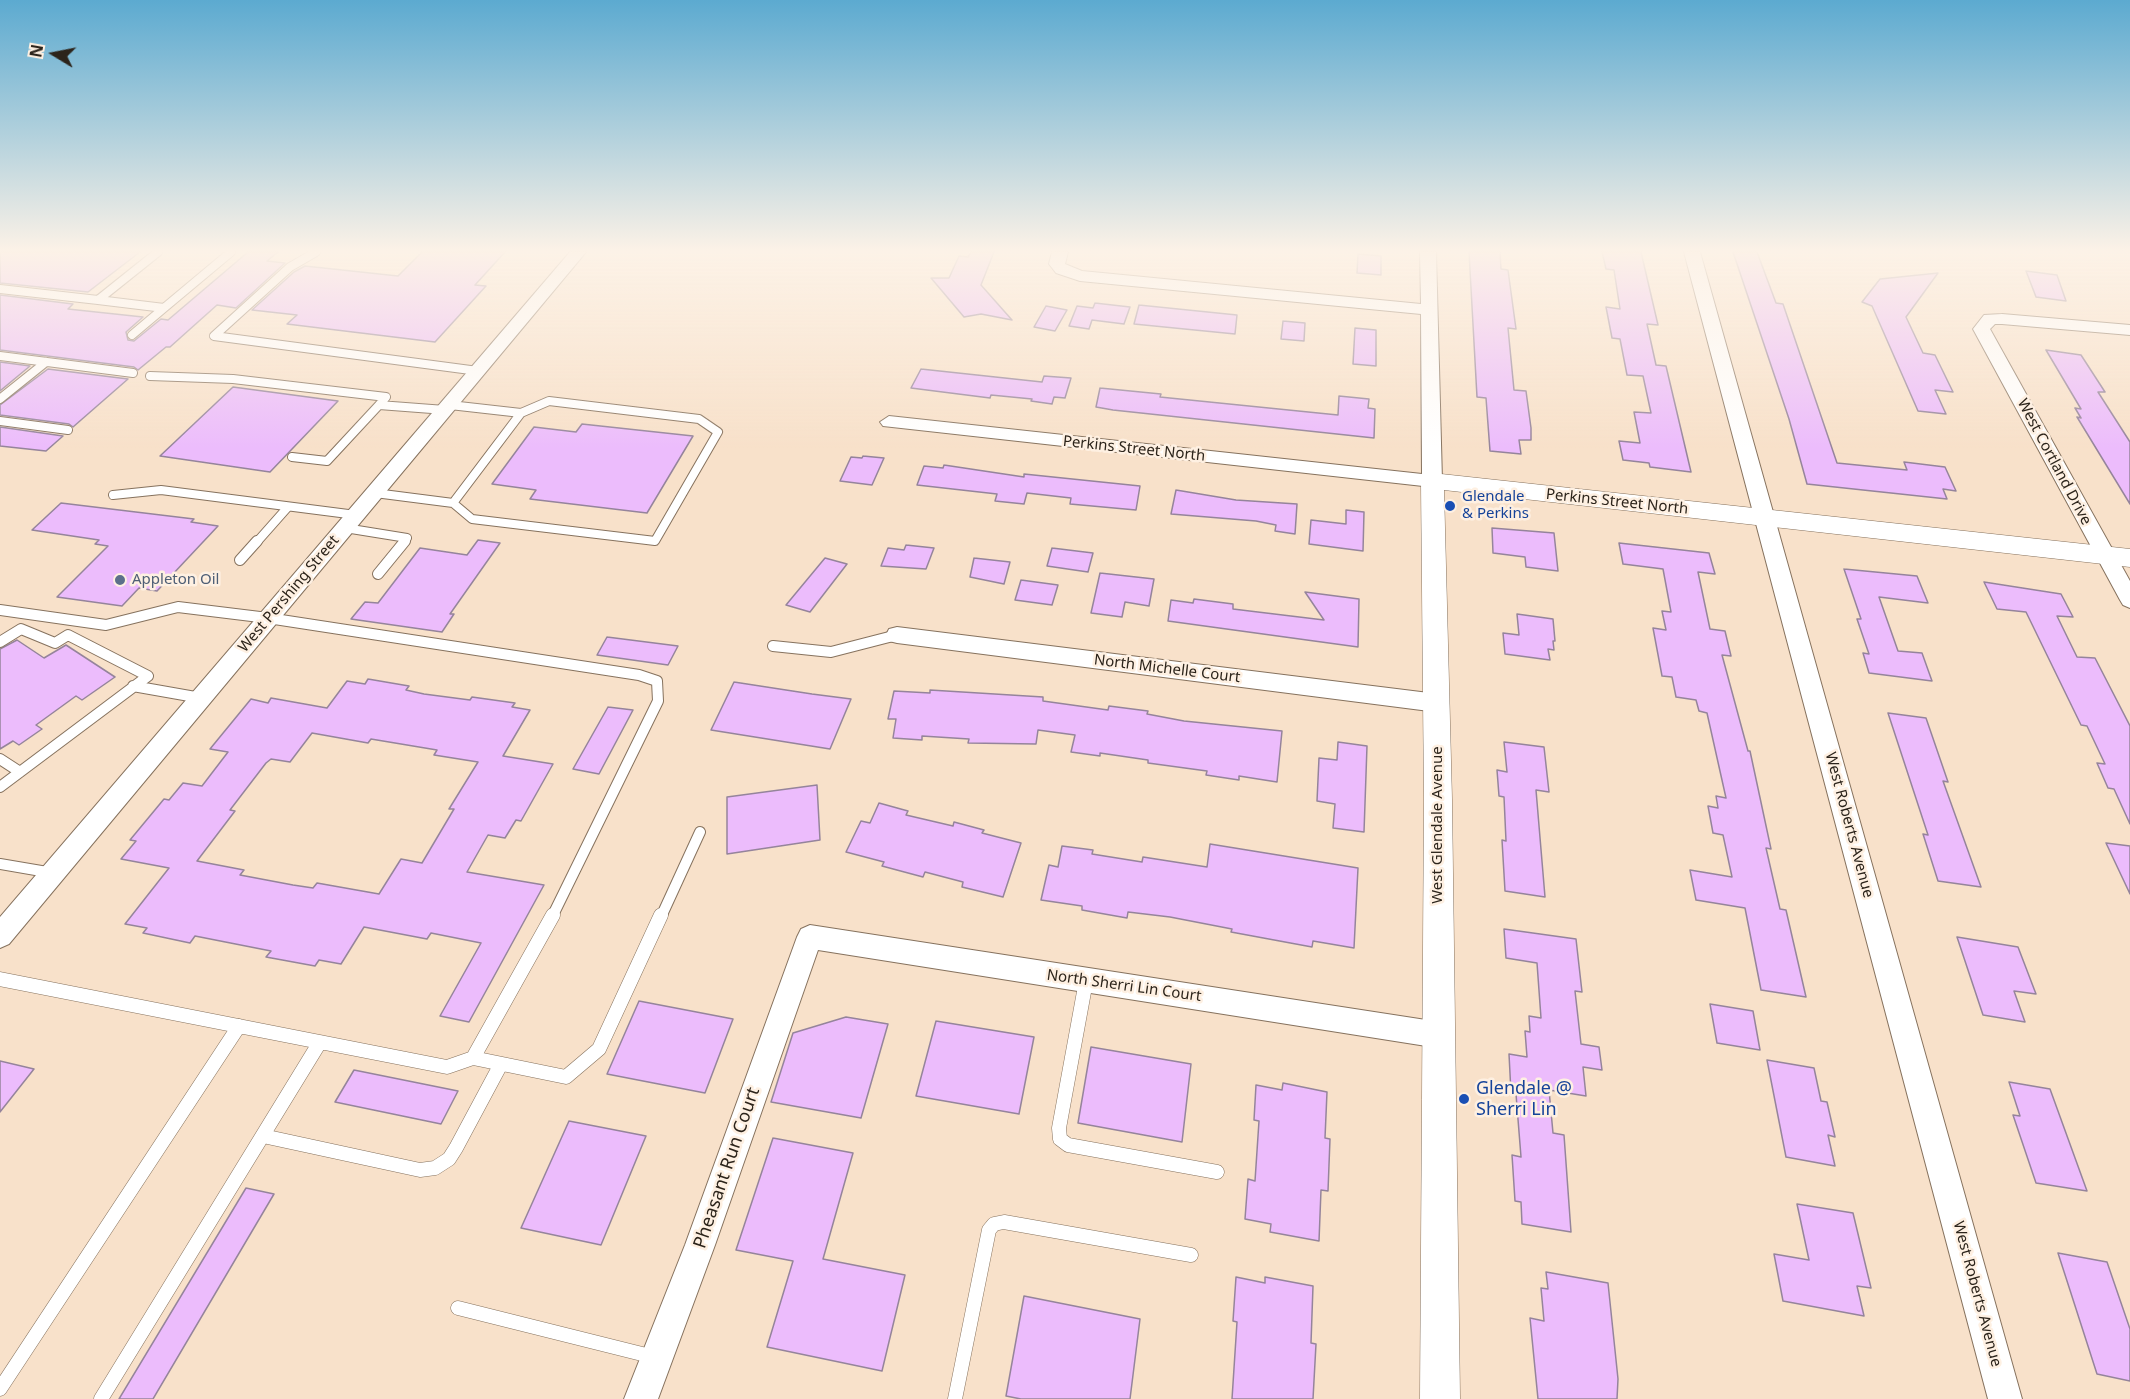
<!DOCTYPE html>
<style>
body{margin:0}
#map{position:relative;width:2130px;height:1399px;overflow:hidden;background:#f8e1ca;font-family:"Noto Sans",sans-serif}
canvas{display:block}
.north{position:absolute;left:24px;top:24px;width:60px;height:60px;-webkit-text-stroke:4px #fef0e2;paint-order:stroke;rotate:280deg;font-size:16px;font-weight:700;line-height:24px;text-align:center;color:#2c241b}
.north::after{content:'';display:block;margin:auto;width:21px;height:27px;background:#2c241b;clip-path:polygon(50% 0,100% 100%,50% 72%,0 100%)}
</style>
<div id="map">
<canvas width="2130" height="1399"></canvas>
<div class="north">N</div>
</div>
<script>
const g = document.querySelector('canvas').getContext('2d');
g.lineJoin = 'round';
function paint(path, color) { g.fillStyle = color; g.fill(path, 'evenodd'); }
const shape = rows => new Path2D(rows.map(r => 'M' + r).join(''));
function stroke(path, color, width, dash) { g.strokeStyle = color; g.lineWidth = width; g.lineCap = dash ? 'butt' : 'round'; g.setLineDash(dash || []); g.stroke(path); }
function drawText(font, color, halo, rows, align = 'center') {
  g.font = font + ' "Noto Sans",sans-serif'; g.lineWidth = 5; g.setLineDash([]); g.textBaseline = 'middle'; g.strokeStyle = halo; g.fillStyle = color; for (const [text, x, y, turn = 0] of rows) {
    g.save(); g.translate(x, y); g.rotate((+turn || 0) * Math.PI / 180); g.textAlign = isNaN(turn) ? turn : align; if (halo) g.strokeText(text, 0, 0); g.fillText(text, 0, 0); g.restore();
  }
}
const building = shape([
 [0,252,140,252,88,292,0,283,0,252],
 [248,252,278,252,267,261,285,263,236,308,217,305,170,347,166,347,138,370,134,367,0,350,0,295,73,304,68,309,143,317,126,332,128,340,134,341,161,319,168,320,248,252],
 [422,252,505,252,475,285,486,286,435,342,287,324,297,315,252,310,294,272,305,266,398,276,422,252],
 [971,252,994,252,981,285,1012,320,981,314,964,317,931,278,949,278,959,256,968,257,971,252],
 [1469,252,1500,252,1501,269,1508,270,1516,329,1508,328,1514,390,1526,391,1531,428,1531,440,1519,440,1521,454,1490,451,1486,398,1477,397,1469,252],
 [1602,252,1641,252,1658,325,1647,324,1656,365,1666,366,1691,472,1650,467,1649,463,1623,460,1619,441,1640,443,1634,412,1651,413,1643,376,1627,375,1620,339,1612,338,1606,307,1620,309,1614,270,1606,269,1602,252],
 [1733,252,1757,252,1776,303,1783,304,1837,463,1907,470,1904,462,1945,467,1956,491,1943,489,1947,499,1807,484,1789,419,1733,252],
 [1358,254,1381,256,1381,275,1357,273,1358,254],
 [2026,271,2057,275,2066,301,2036,297,2026,271],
 [1938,273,1906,317,1923,353,1935,355,1953,392,1935,390,1946,414,1918,411,1872,306,1862,302,1880,279,1938,273],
 [1095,303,1130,307,1124,324,1092,320,1089,329,1069,326,1077,306,1093,308,1095,303],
 [1139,305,1237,315,1235,334,1134,324,1139,305],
 [1046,306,1067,310,1055,331,1034,327,1046,306],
 [1283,321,1305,323,1304,341,1281,339,1283,321],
 [1355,328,1376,330,1376,366,1353,364,1355,328],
 [2046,350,2081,355,2105,392,2098,392,2130,442,2130,504,2077,417,2081,418,2075,408,2081,409,2046,350],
 [0,362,30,366,0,391,0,362],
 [48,369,128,379,73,427,69,424,0,415,0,405,48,369],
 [921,369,1042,382,1044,376,1071,378,1065,398,1054,397,1052,404,1031,401,1032,399,991,395,990,398,911,388,921,369],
 [233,387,338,401,270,472,160,456,233,387],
 [1100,388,1161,394,1160,397,1338,415,1339,396,1369,399,1368,408,1375,409,1374,438,1113,410,1096,407,1100,388],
 [582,424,693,436,647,513,530,499,536,490,492,484,534,427,576,432,582,424],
 [0,427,63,436,46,451,0,446,0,427],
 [863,456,884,458,872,485,840,481,851,457,862,458,863,456],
 [944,465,1024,477,1024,474,1140,486,1136,510,1070,504,1071,498,1027,493,1024,504,995,501,997,494,917,485,924,466,943,468,944,465],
 [1176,490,1236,500,1297,504,1295,534,1275,531,1276,525,1256,521,1171,514,1176,490],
 [61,503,194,519,191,522,218,526,157,591,139,588,122,606,57,597,108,546,95,544,99,540,32,530,61,503],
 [1346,510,1364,512,1363,551,1309,544,1311,520,1346,524,1346,510],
 [1492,528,1554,533,1558,571,1526,567,1525,557,1493,553,1492,528],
 [478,540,500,543,450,614,454,614,442,632,351,619,365,602,378,603,420,548,467,555,478,540],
 [1619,543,1709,553,1715,574,1698,572,1710,629,1725,631,1731,656,1722,655,1748,751,1750,751,1771,849,1766,848,1780,909,1786,910,1806,997,1761,990,1745,908,1696,900,1690,870,1732,877,1723,835,1713,833,1708,806,1718,808,1716,796,1726,798,1707,713,1699,711,1696,700,1676,697,1672,677,1662,676,1653,628,1666,630,1662,611,1671,612,1663,569,1623,564,1619,543],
 [906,545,934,548,926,569,881,566,888,548,904,550,906,545],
 [1052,548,1093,553,1088,572,1047,566,1052,548],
 [825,558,847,564,810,612,786,605,825,558],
 [974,558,1010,562,1004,584,970,577,974,558],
 [1844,569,1917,576,1928,603,1879,597,1898,651,1922,653,1932,681,1869,673,1863,653,1869,654,1857,619,1861,619,1844,569],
 [1100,573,1154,579,1149,606,1125,602,1122,617,1091,613,1100,573],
 [1021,580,1058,585,1052,605,1015,600,1021,580],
 [1984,582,2061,594,2073,617,2057,616,2077,657,2095,658,2130,726,2130,824,2114,789,2108,788,2097,763,2105,764,2087,726,2081,725,2026,612,1997,609,1984,582],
 [1305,592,1359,599,1358,647,1168,621,1171,600,1193,603,1194,599,1233,604,1233,609,1324,620,1305,592],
 [1517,614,1553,619,1555,641,1553,641,1554,650,1548,649,1550,660,1505,654,1503,633,1519,635,1517,614],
 [607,637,678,646,668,665,597,655,607,637],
 [17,640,44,658,66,645,115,677,82,700,76,696,36,725,42,729,19,745,13,741,0,749,0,649,17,640],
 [368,679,409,686,406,690,424,694,470,700,472,697,515,703,512,707,530,710,503,756,553,764,521,821,516,820,505,838,488,835,467,872,544,885,469,1022,440,1016,481,943,431,933,427,939,364,927,341,964,319,960,315,966,266,957,271,951,195,936,190,943,143,933,147,928,125,924,169,868,121,859,136,841,130,840,164,799,169,800,183,783,202,786,228,752,210,749,251,699,268,703,271,698,327,708,347,681,365,684,368,679],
 [312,733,368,743,371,739,437,750,434,755,478,762,449,809,454,809,422,863,401,859,379,894,317,883,313,888,293,885,240,875,244,870,197,861,235,811,230,810,266,763,271,759,290,762,312,733],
 [734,682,812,694,851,699,830,749,711,730,734,682],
 [930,690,1043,697,1043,701,1108,710,1109,706,1148,711,1147,714,1184,721,1282,731,1277,782,1239,776,1239,780,1206,775,1207,771,1148,763,1148,760,1100,753,1100,756,1071,752,1075,735,1038,730,1036,744,968,743,969,739,922,736,922,740,893,738,896,719,888,719,894,691,930,693,930,690],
 [608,707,633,710,599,774,573,769,608,707],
 [1888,713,1926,718,1948,782,1943,781,1981,887,1938,881,1923,834,1928,835,1888,713],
 [1338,742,1367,746,1364,832,1333,828,1335,804,1317,801,1319,758,1337,760,1338,742],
 [1504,742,1544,747,1549,792,1536,790,1545,897,1505,891,1502,840,1506,841,1504,797,1499,796,1497,770,1507,772,1504,742],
 [817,785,820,840,727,854,727,797,817,785],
 [879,803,908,811,906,815,953,826,954,822,984,830,982,833,1021,843,1003,897,962,887,963,882,925,872,923,877,882,866,884,862,846,852,861,821,870,823,879,803],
 [2106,843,2130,846,2130,894,2106,843],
 [1210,844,1358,868,1354,948,1313,941,1312,947,1231,932,1232,929,1170,917,1128,912,1127,918,1082,910,1082,906,1041,900,1049,865,1058,867,1062,846,1093,850,1092,854,1142,862,1143,857,1207,867,1210,844],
 [1504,929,1576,939,1582,992,1575,991,1581,1044,1599,1047,1602,1070,1583,1067,1586,1096,1549,1090,1553,1133,1564,1135,1571,1232,1522,1224,1521,1202,1515,1201,1512,1155,1521,1157,1516,1094,1511,1093,1509,1054,1527,1057,1525,1031,1530,1032,1529,1016,1541,1018,1537,963,1506,958,1504,929],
 [1957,937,2018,947,2036,994,2014,991,2025,1022,1983,1015,1957,937],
 [639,1001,733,1019,705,1093,607,1074,639,1001],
 [1710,1004,1753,1011,1760,1050,1717,1043,1710,1004],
 [846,1017,888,1024,861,1118,771,1102,793,1033,846,1017],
 [936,1021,1034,1037,1019,1114,916,1096,936,1021],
 [1091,1047,1191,1064,1182,1142,1078,1123,1091,1047],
 [1767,1060,1814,1068,1821,1101,1827,1102,1835,1137,1828,1135,1835,1166,1786,1157,1767,1060],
 [0,1061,34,1069,0,1112,0,1061],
 [354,1070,458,1091,441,1124,335,1102,354,1070],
 [2009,1082,2050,1089,2087,1191,2036,1183,2013,1115,2020,1116,2009,1082],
 [1283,1083,1327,1092,1325,1138,1330,1139,1328,1191,1321,1190,1319,1241,1270,1232,1271,1224,1245,1219,1248,1179,1255,1181,1259,1121,1254,1120,1256,1085,1282,1090,1283,1083],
 [569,1121,646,1136,601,1245,521,1228,569,1121],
 [773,1138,853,1153,823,1259,905,1275,882,1371,767,1347,793,1261,736,1250,773,1138],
 [246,1188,274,1194,153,1399,119,1399,246,1188],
 [1797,1204,1853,1213,1871,1288,1857,1286,1864,1316,1783,1301,1774,1254,1809,1260,1797,1204],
 [2058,1253,2107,1262,2130,1329,2130,1381,2097,1374,2058,1253],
 [1546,1272,1608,1283,1618,1379,1617,1399,1538,1399,1530,1318,1544,1321,1541,1288,1548,1289,1546,1272],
 [1236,1277,1265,1283,1265,1277,1313,1286,1311,1343,1316,1344,1313,1399,1232,1399,1237,1322,1233,1321,1236,1277],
 [1024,1296,1140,1319,1130,1399,1021,1399,1006,1396,1024,1296]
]);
paint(building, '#ecbcfc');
stroke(building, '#95849b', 1.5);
const serviceFar2 = shape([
 [316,252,290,267,214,336,478,371],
 [0,289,98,300,158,252],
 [98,300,164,308,231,252],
 [132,335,164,308],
 [0,356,133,373],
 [150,376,233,379,386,397,379,405,445,410],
 [0,399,46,362],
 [0,421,68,430],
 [292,457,327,461,379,405],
 [375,493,453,503,521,413,450,405],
 [113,495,161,490,356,515],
 [453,503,472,519,655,541,718,432,699,419,549,401,521,413],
 [345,528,407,538,403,543],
 [256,543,287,508]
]);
const serviceFar1 = shape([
 [240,560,257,541],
 [378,574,405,541],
 [0,610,106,625,178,607,268,618,639,675,657,681,658,701,552,917],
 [0,642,21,629,55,643,68,635,148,676,0,787],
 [773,646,831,652,897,635],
 [133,686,201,698],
 [0,759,20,772],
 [0,864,53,873],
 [661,917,700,832]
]);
const service = shape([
 [0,979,447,1067,473,1058,553,915],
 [1086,981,1059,1128,1060,1139,1068,1145,1217,1172],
 [473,1058,566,1077,599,1049,661,915],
 [263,1136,420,1170,435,1168,449,1159,456,1148,501,1064],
 [458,1308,654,1357],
 [0,1389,239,1026],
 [101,1399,320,1042],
 [955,1399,989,1230,994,1224,1004,1222,1191,1255]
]);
const minor = shape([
 [570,252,586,252,9,944,0,948,0,917,570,252],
 [1052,252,1068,252,1065,264,1082,271,1421,304,1420,252,1436,252,1442,481,1439,485,1432,487,883,426,880,422,889,416,1422,474,1421,314,1080,281,1056,273,1049,264,1052,252],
 [1684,252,1700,252,2022,1399,1988,1399,1684,252],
 [2002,314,2130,325,2130,335,2002,324,1995,324,1990,329,2130,581,2130,608,2123,605,2120,600,1973,329,1984,315,2002,314],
 [897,627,1437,694,1445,697,1448,703,1445,709,1437,712,897,643,889,641,886,635,889,629,897,627],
 [810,925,1439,1022,1449,1026,1453,1035,1449,1044,1439,1048,818,950,715,1245,658,1399,624,1399,685,1245,797,937,801,929,810,925]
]);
const tertiary = shape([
 [1432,473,2130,549,2130,567,1444,490,1452,800,1460,1399,1420,1399,1424,800,1421,481,1424,476,1432,473]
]);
stroke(serviceFar2, '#86725e', 10);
stroke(serviceFar1, '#86725e', 12);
stroke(service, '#86725e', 15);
stroke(minor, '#86725e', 2);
stroke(tertiary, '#86725e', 1);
stroke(serviceFar2, '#fff', 8);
stroke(serviceFar1, '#fff', 10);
stroke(service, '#fff', 14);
paint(minor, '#fff');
paint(tertiary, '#fff');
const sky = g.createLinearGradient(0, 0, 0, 448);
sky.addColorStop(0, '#5caad0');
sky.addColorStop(0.56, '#fcf2e7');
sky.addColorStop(1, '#fcf2e700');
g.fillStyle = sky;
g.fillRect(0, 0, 2130, 448);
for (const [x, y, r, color] of [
 [1450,506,6,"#1a4fb4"],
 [120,580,6,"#5c6f8a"],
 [1464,1099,6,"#1a4fb4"]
]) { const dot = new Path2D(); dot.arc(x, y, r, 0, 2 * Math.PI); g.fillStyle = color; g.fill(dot); stroke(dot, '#fef0e2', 2); }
drawText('15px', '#2c241b', '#fef0e2', [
 ["Perkins Street North",1134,449,6],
 ["West Cortland Drive",2054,462,62],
 ["Perkins Street North",1617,502,6],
 ["West Pershing Street",289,594,-50],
 ["North Michelle Court",1167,669,7],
 ["West Glendale Avenue",1438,825,-90],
 ["West Roberts Avenue",1849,825,75],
 ["North Sherri Lin Court",1124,986,8],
 ["West Roberts Avenue",1977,1294,75]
]);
drawText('15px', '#164399', '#fef0e2', [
 ["Glendale",1462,497],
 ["& Perkins",1462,514]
], 'left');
drawText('15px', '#4e5e75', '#fef0e2', [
 ["Appleton Oil",132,580]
], 'left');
drawText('18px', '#164399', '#fef0e2', [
 ["Glendale @",1476,1089],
 ["Sherri Lin",1476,1110]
], 'left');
drawText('18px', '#2c241b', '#fef0e2', [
 ["Pheasant Run Court",727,1168,-71]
]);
</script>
